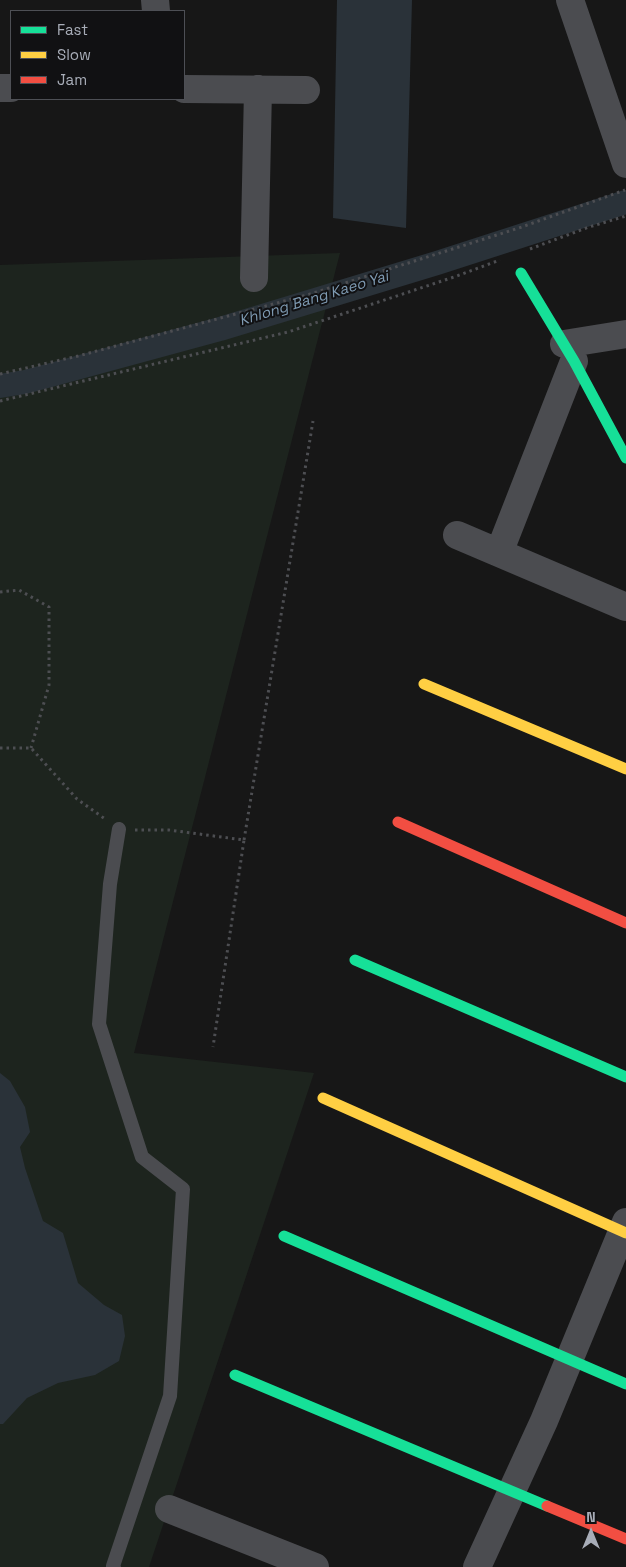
<!DOCTYPE html>
<style>
body{margin:0}
#map{position:relative;width:626px;height:1567px;overflow:hidden;background:#171717;font-family:"Space Grotesk",sans-serif}
canvas{display:block}
.legend{position:absolute;left:10px;top:10px;width:175px;height:90px;box-sizing:border-box;background:#111113;border:1px solid #4d4f55;margin:0;padding:6px 9px;list-style:none;font-size:15px;color:#a8adb8}
.legend li{display:flex;align-items:center;gap:10px;height:25px}
.legend b{width:25px;border:1px solid #4d4f55}
.north{position:absolute;left:566px;top:1507px;width:50px;height:50px;-webkit-text-stroke:4px #111113;paint-order:stroke;rotate:0deg;font-size:14px;font-weight:700;line-height:20px;text-align:center;color:#a8adb8}
.north::after{content:'';display:block;margin:auto;width:18px;height:22px;background:#a8adb8;clip-path:polygon(50% 0,100% 100%,50% 72%,0 100%)}
</style>
<div id="map">
<canvas width="626" height="1567"></canvas>
<ul class="legend">
<li><b style="height:6px;background:#16e098"></b>Fast</li>
<li><b style="height:6px;background:#ffcf43"></b>Slow</li>
<li><b style="height:6px;background:#f24e42"></b>Jam</li>
</ul>
<div class="north">N</div>
</div>
<script>
const g = document.querySelector('canvas').getContext('2d');
g.lineJoin = 'round';
function paint(path, color) { g.fillStyle = color; g.fill(path, 'evenodd'); }
const shape = rows => new Path2D(rows.map(r => 'M' + r).join(''));
function stroke(path, color, width, dash) { g.strokeStyle = color; g.lineWidth = width; g.lineCap = dash ? 'butt' : 'round'; g.setLineDash(dash || []); g.stroke(path); }
function drawText(font, color, halo, rows, align = 'center') {
  g.font = font + ' "Space Grotesk",sans-serif'; g.lineWidth = 4; g.setLineDash([]); g.textBaseline = 'middle'; g.strokeStyle = halo; g.fillStyle = color; for (const [text, x, y, turn = 0] of rows) {
    g.save(); g.translate(x, y); g.rotate((+turn || 0) * Math.PI / 180); g.textAlign = isNaN(turn) ? turn : align; if (halo) g.strokeText(text, 0, 0); g.fillText(text, 0, 0); g.restore();
  }
}
paint(shape([
 [340,253,134,1053,314,1073,149,1567,0,1567,0,265]
]), '#1d241e');
paint(shape([
 [337,0,412,0,406,228,333,218],
 [0,1073,10,1081,25,1107,30,1132,20,1147,25,1168,43,1221,63,1233,78,1283,104,1305,122,1315,125,1336,119,1361,95,1375,58,1383,27,1398,3,1424,0,1424]
]), '#2a3239');
stroke(shape([
 [0,386,25,382,220,329,437,263,626,202]
]), '#2a3239', 24);
stroke(shape([
 [530,249,589,227,626,216],
 [0,374,78,356,307,295,519,228,625,190],
 [0,401,288,332,454,277,500,260],
 [0,592,19,590,49,607,49,685,31,748],
 [0,748,31,748,77,799,105,819],
 [135,830,169,830,244,840,213,1047],
 [244,840,313,421]
]), '#4d4e52', 3, [2.5, 4]);
stroke(shape([
 [114,1567,113,1566,170,1396,183,1189,142,1157,99,1024,110,884,119,829]
]), '#4b4c50', 14);
stroke(shape([
 [155,0,156,11],
 [570,0,626,164],
 [0,88,11,88],
 [184,89,306,90],
 [254,278,258,89],
 [564,344,626,334],
 [457,535,626,607],
 [499,553,574,361],
 [169,1509,315,1567],
 [477,1567,544,1421,626,1222]
]), '#4b4c50', 28);
stroke(shape([
 [521,273,574,361,626,458],
 [355,960,626,1077],
 [284,1236,626,1384],
 [235,1375,547,1506]
]), '#16e098', 11);
stroke(shape([
 [424,684,626,769],
 [323,1098,626,1233]
]), '#ffcf43', 11);
stroke(shape([
 [398,822,626,923],
 [547,1506,626,1539]
]), '#f24e42', 11);
drawText('italic 15px', '#7f9bb3', '#111113', [
 ["Khlong Bang Kaeo Yai",314,299,-17]
]);
</script>
